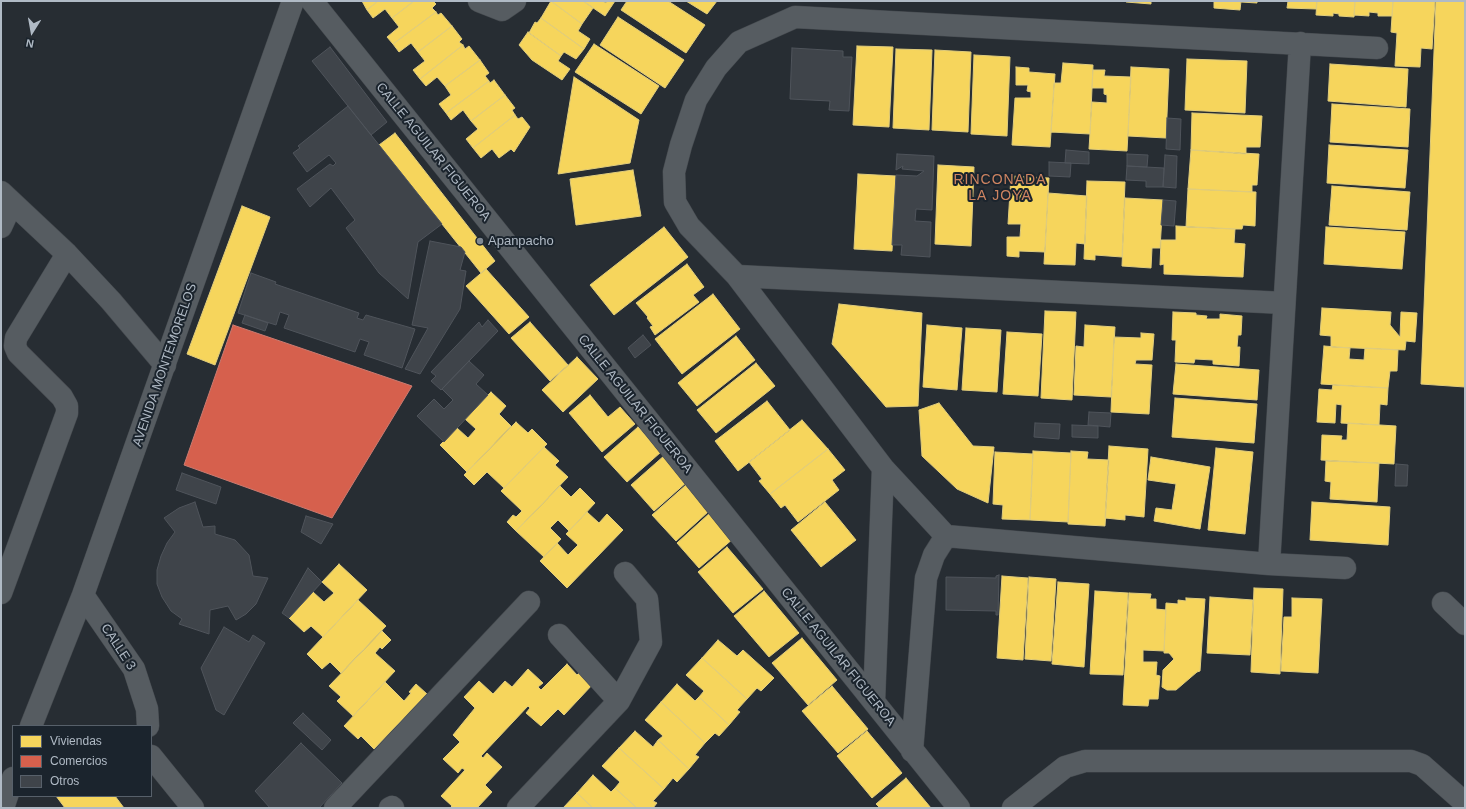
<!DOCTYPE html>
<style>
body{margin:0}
#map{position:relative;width:1466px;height:809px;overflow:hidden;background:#272d33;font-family:Helvetica,sans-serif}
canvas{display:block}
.frame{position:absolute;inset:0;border:2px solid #b0bac5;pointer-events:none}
.legend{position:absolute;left:12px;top:725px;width:140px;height:72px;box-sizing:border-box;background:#1b242d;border:1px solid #57606a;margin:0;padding:5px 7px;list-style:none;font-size:12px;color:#b0bac5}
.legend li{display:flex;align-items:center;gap:8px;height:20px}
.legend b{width:20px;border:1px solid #57606a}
.north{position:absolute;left:12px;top:12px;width:40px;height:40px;-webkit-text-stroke:3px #1b242d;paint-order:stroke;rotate:191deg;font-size:11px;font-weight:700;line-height:16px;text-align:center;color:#b0bac5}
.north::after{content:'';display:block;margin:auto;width:14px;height:18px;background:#b0bac5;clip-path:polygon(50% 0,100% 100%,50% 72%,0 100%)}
</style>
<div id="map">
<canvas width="1466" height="809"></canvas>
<div class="frame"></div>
<ul class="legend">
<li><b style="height:11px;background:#f6d55c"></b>Viviendas</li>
<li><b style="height:11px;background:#d6604d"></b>Comercios</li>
<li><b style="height:11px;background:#3f444a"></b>Otros</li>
</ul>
<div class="north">N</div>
</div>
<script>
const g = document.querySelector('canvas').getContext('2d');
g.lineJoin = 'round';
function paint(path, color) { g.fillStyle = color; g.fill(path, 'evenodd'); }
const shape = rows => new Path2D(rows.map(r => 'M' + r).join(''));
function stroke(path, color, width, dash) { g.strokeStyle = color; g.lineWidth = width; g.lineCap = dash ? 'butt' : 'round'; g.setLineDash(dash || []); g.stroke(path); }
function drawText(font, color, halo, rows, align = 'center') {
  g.font = font + ' Helvetica,sans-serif'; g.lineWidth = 4; g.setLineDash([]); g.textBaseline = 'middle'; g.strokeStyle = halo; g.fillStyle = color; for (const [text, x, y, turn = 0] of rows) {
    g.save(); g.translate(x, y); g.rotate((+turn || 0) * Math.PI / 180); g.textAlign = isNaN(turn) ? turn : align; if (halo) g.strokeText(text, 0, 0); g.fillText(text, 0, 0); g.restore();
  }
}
const homes = shape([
 [362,1,378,1,367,10,362,1],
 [378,1,414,1,392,18,385,9,373,18,367,10,378,1],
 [414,1,433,1,436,4,432,8,436,12,393,44,387,37,399,27,392,18,414,1],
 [551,1,582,24,578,31,590,39,584,49,541,18,551,1],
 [551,1,583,1,593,8,582,24,551,1],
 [583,1,602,1,606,3,607,1,615,1,605,16,583,1],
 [627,1,668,1,705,25,686,53,621,10,627,1],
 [686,1,717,1,707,14,686,1],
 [1126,1,1151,1,1151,4,1126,2,1126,1],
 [1214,1,1241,1,1240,10,1214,8,1214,1],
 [1241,1,1257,1,1257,3,1241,2,1241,1],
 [1288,1,1317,1,1316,9,1287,8,1288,1],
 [1317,1,1355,1,1354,17,1339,16,1339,14,1333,13,1333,16,1316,15,1317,1],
 [1355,1,1393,1,1392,16,1378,16,1378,13,1369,12,1369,16,1354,15,1355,1],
 [1393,1,1435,1,1432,49,1421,48,1420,67,1395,66,1397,33,1391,32,1393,1],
 [1436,1,1465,1,1465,387,1421,384,1436,1],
 [436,12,438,15,441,13,452,26,418,52,411,43,399,52,393,44,436,12],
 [618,17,684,60,665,88,600,45,618,17],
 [541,18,584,49,576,59,564,52,561,56,529,33,535,22,537,23,541,18],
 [452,26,462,39,459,42,463,45,420,79,413,70,425,61,418,52,452,26],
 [528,32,561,56,558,61,570,69,562,80,532,60,519,45,528,32],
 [594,44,659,86,641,114,575,72,594,44],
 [463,45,465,49,469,46,480,60,445,86,437,77,426,86,420,79,463,45],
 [857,46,893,47,889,127,853,125,857,46],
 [896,49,932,50,929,130,893,128,896,49],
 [935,50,971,52,968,132,932,130,935,50],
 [974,55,1010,57,1007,136,971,134,974,55],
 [1187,59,1247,61,1245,113,1185,110,1187,59],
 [480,60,489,73,485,76,489,81,446,113,439,104,451,95,445,86,480,60],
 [1063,63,1093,65,1090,134,1051,132,1054,83,1061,83,1063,63],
 [1330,64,1408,69,1406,107,1328,101,1330,64],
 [1016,67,1029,68,1029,72,1055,74,1050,147,1012,145,1015,98,1031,98,1031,92,1027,91,1028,85,1016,85,1016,67],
 [1131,67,1169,69,1166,138,1128,136,1131,67],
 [1093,70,1105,70,1104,76,1131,77,1127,151,1089,149,1092,102,1107,103,1107,95,1104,94,1104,88,1092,88,1093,70],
 [574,77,639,120,630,163,558,174,574,77],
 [494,80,505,95,471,121,463,110,451,120,446,113,489,81,490,83,494,80],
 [505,95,515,108,512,110,515,115,473,148,466,139,478,129,471,121,505,95],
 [1332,104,1410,109,1408,147,1330,142,1332,104],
 [1192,113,1262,116,1260,147,1246,147,1246,154,1191,150,1192,113],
 [515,115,518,119,522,117,530,127,514,152,511,149,499,158,492,149,481,158,473,148,515,115],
 [395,133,495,261,481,273,379,145,395,133],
 [1329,145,1408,150,1405,188,1327,183,1329,145],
 [1191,150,1259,154,1257,185,1252,185,1252,192,1188,189,1191,150],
 [938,165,974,167,971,246,935,244,938,165],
 [633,170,641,216,576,225,570,179,633,170],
 [858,174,896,176,892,251,854,249,858,174],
 [1011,176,1049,178,1045,252,1019,251,1019,257,1007,256,1007,237,1020,237,1021,224,1008,224,1011,176],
 [1087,181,1125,182,1122,257,1095,255,1095,260,1084,259,1087,181],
 [1332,186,1410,192,1407,230,1329,225,1332,186],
 [1188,189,1256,192,1255,226,1243,225,1242,229,1235,229,1186,227,1188,189],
 [1048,193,1087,196,1085,244,1076,243,1075,265,1044,264,1048,193],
 [1125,198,1163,200,1160,248,1152,248,1151,268,1122,266,1125,198],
 [242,206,270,217,215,365,187,354,242,206],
 [1176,226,1235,229,1234,243,1245,244,1243,277,1164,274,1164,264,1160,265,1161,240,1176,240,1176,226],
 [664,227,688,257,614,315,590,285,664,227],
 [1326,227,1405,232,1402,269,1324,264,1326,227],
 [687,264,704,287,693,295,699,302,655,335,650,327,653,326,647,318,648,317,636,303,687,264],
 [486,269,529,317,509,334,466,286,486,269],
 [713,294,740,329,682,374,655,339,713,294],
 [839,304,922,313,918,406,886,407,832,344,839,304],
 [1322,308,1391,312,1390,325,1400,337,1401,312,1417,313,1415,342,1406,341,1405,350,1331,347,1331,336,1320,335,1322,308],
 [1045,311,1076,312,1072,400,1041,398,1045,311],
 [1173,312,1196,313,1196,315,1207,316,1206,319,1220,319,1220,314,1242,316,1241,335,1238,335,1237,347,1240,347,1239,366,1213,364,1213,360,1195,359,1194,363,1175,362,1176,340,1172,340,1173,312],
 [530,322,568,365,550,381,511,338,530,322],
 [927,325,962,328,957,390,923,387,927,325],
 [1085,325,1115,327,1111,397,1074,395,1076,346,1084,347,1085,325],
 [966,328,1001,330,997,392,962,390,966,328],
 [1007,332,1042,334,1038,396,1003,394,1007,332],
 [1141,333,1154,334,1152,360,1136,360,1135,364,1152,365,1149,414,1111,412,1114,337,1141,338,1141,333],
 [736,336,755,360,697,406,678,383,736,336],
 [1324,346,1350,348,1349,359,1364,360,1365,348,1398,350,1397,371,1390,371,1388,388,1321,384,1324,346],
 [577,357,598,379,563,412,542,390,577,357],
 [756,363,775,386,716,433,697,410,756,363],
 [1176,364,1259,370,1257,400,1173,394,1176,364],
 [1333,385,1388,388,1387,405,1380,404,1379,425,1341,423,1342,405,1336,404,1335,423,1317,422,1319,389,1332,390,1333,385],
 [491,392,506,406,499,414,511,426,467,472,440,445,457,428,468,438,476,429,465,419,491,392],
 [590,395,608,417,620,407,635,424,602,452,569,413,590,395],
 [1175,398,1257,404,1254,443,1172,437,1175,398],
 [767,401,790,430,738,471,715,441,767,401],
 [939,403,973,446,994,447,988,503,957,489,922,456,919,410,939,403],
 [802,420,828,449,770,494,759,481,762,479,749,462,802,420],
 [516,422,528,433,532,429,547,444,504,488,487,472,474,485,464,475,516,422],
 [1348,423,1396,426,1394,464,1321,460,1322,435,1342,436,1341,440,1347,440,1348,423],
 [638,427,661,452,627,482,604,457,638,427],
 [1109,446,1148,449,1144,517,1125,515,1125,520,1105,518,1109,446],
 [544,447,559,461,555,465,568,477,516,531,507,522,513,515,516,517,522,511,501,491,544,447],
 [1216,448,1253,452,1245,534,1208,530,1216,448],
 [828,449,845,470,832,480,839,490,798,522,785,505,781,508,770,494,828,449],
 [1033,451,1071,453,1068,522,1030,520,1033,451],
 [1071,451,1088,452,1087,459,1109,460,1105,526,1068,524,1071,451],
 [995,452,1033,454,1030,520,1002,519,1003,505,993,504,995,452],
 [665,455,688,481,654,511,631,485,665,455],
 [1151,457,1210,467,1200,529,1154,521,1156,508,1172,510,1176,484,1148,480,1151,457],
 [1326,461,1379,463,1377,502,1330,499,1331,482,1325,481,1326,461],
 [686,485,709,511,676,541,652,515,686,485],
 [560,486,571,497,580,488,595,503,569,531,558,520,550,528,561,539,544,557,516,531,560,486],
 [825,502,856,540,821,567,791,530,825,502],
 [1312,502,1390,507,1388,545,1310,540,1312,502],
 [587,512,599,523,607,514,623,530,567,588,540,561,557,543,568,555,578,545,566,534,587,512],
 [711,512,734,538,699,568,677,543,711,512],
 [727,547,763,589,733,613,698,572,727,547],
 [339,564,367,590,323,637,311,626,304,632,289,618,313,592,324,602,334,593,322,582,339,564],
 [1002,576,1028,578,1023,660,997,658,1002,576],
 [1029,577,1056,579,1051,661,1025,659,1029,577],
 [1058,582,1089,584,1084,667,1052,664,1058,582],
 [1254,588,1283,589,1280,674,1251,672,1254,588],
 [764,591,799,633,769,657,734,616,764,591],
 [1095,591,1128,593,1123,675,1090,674,1095,591],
 [1129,593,1151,594,1150,599,1156,599,1156,609,1166,610,1164,651,1143,650,1143,662,1157,662,1156,675,1160,676,1158,699,1149,699,1148,706,1123,705,1129,593],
 [1210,597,1253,600,1250,655,1207,653,1210,597],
 [1186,598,1205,599,1200,671,1197,672,1176,690,1167,690,1162,687,1163,670,1174,659,1169,653,1164,653,1166,603,1178,604,1178,600,1186,601,1186,598],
 [1292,598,1322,599,1318,673,1281,671,1284,617,1292,617,1292,598],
 [358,600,386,626,341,673,330,662,322,669,307,654,358,600],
 [382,631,391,640,382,649,380,647,375,653,395,671,353,716,337,701,341,697,329,686,382,631],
 [802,638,837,680,808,705,772,663,802,638],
 [718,640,737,656,743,650,774,678,761,691,757,688,747,699,702,658,718,640],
 [702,658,747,699,737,710,740,712,729,725,699,697,704,691,686,675,702,658],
 [567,664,577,675,580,672,593,684,564,715,558,709,541,726,526,713,530,708,528,706,481,756,483,758,487,753,502,767,485,785,492,792,477,808,450,808,452,806,441,796,465,770,462,768,458,773,443,759,460,742,453,735,475,708,464,697,479,681,493,694,505,681,512,687,528,669,543,683,538,687,541,690,567,664],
 [385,682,404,701,411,693,409,692,416,684,427,694,374,749,361,736,358,739,344,726,385,682],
 [677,684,695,701,699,697,729,725,719,736,715,733,705,743,661,702,677,684],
 [832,686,868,729,838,753,802,711,832,686],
 [661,702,705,743,695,755,699,757,689,769,658,740,663,736,645,720,661,702],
 [635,731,653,747,658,740,689,769,677,782,673,778,664,789,619,748,635,731],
 [867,731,902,773,872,798,837,756,867,731],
 [619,748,664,789,653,801,657,803,653,808,637,808,615,788,620,782,602,766,619,748],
 [593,775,611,792,615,788,637,808,593,808,577,793,593,775],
 [906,778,931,808,880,808,876,804,906,778],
 [577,793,593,808,563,808,577,793],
 [56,796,115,796,124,808,65,808,56,796]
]);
paint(homes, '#f6d55c');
stroke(homes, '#e1cd7c', 1);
const shops = shape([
 [233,325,412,386,332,518,184,465,233,325]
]);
paint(shops, '#d6604d');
stroke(shops, '#cb7b71', 1);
const building = shape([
 [330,47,387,122,371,135,312,61,330,47],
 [792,48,843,51,843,57,852,57,849,111,829,110,830,101,790,99,792,48],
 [348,106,442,224,418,242,408,299,379,273,346,228,355,220,331,188,310,207,297,189,330,164,333,166,336,163,329,155,307,172,293,153,300,148,298,146,348,106],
 [1167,118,1181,119,1180,150,1166,149,1167,118],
 [1066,150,1089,152,1089,164,1065,163,1066,150],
 [897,154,934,156,932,210,916,209,915,221,931,222,930,257,901,255,902,245,892,245,896,175,917,176,924,171,902,169,903,166,896,170,897,154],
 [1127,154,1148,155,1147,167,1127,166,1127,154],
 [1165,155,1177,156,1176,188,1163,187,1165,155],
 [1049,162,1071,163,1070,177,1049,176,1049,162],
 [1127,166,1164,168,1163,187,1146,187,1146,181,1126,180,1127,166],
 [1163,200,1176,201,1174,226,1161,225,1163,200],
 [430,241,461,247,465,252,460,270,466,271,460,309,420,374,405,369,428,328,412,325,430,241],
 [251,273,276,282,275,284,359,313,357,318,363,320,366,315,415,329,402,368,364,355,369,342,360,339,355,352,284,328,289,315,280,312,276,325,238,313,251,273],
 [245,315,268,323,265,331,242,323,245,315],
 [488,320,498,331,441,390,431,381,436,376,431,372,479,322,482,327,488,320],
 [643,335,651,345,635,358,628,348,643,335],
 [469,361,484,375,476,384,488,395,444,442,417,416,434,399,444,409,453,400,442,389,469,361],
 [1089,412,1111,413,1110,427,1088,425,1089,412],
 [1035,423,1060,424,1059,439,1034,437,1035,423],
 [1072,425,1098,426,1098,438,1072,437,1072,425],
 [1396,464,1408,465,1407,486,1395,486,1396,464],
 [182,473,221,487,216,504,176,490,182,473],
 [195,502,203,527,215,526,215,534,235,540,249,555,253,576,268,578,256,604,246,614,236,620,228,606,210,610,209,634,179,624,182,619,171,611,162,597,157,584,157,570,161,556,167,543,175,532,164,518,179,508,195,502],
 [306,516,333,524,321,544,301,532,306,516],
 [308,568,322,582,289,618,282,613,308,568],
 [999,575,998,615,996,615,996,611,946,610,946,577,996,578,996,576,999,575],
 [224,627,249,642,253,635,265,643,224,715,216,710,201,668,224,627],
 [303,713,331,740,322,750,293,723,303,713],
 [301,743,342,783,319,808,270,808,255,791,301,743]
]);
paint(building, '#3f444a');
stroke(building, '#4f545b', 1);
const minor = shape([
 [312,1,959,808],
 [479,1,502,10,515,1],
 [1,192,67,254,111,301,165,365],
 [1,227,12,203],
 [737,276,1284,303],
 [1269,564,1300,43],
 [1345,568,1269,564,946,536,883,468,737,276,689,226,675,202,674,172,681,145,696,100,716,68,739,42,795,17,1377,48],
 [1,593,67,413,67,406,62,397,18,353,15,346,16,338,67,254],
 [83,595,134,669,147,709,148,726],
 [1443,603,1465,624],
 [559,635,619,701],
 [874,702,883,468],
 [31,726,83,595,293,1],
 [912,751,926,578,934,555,946,536],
 [151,756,193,808],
 [3,808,13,778],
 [335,808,529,602],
 [390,808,392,807,393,808],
 [518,808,619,701,651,642,647,599,625,573],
 [1013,808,1065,767,1085,761,1411,761,1422,765,1465,803]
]);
stroke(minor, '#44494e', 23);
stroke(minor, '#565c61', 22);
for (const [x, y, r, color] of [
 [480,241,4,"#808992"]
]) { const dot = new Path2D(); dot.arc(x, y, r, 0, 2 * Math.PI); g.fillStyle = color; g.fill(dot); stroke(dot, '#1b242d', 1.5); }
drawText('13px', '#b0bac5', '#1b242d', [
 ["CALLE AGUILAR FIGUEROA",433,152,51],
 ["AVENIDA MONTEMORELOS",165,365,-71],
 ["CALLE AGUILAR FIGUEROA",635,404,51],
 ["CALLE 3",118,647,57],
 ["CALLE AGUILAR FIGUEROA",838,657,51]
]);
drawText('13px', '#b0bac5', '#1b242d', [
 ["Apanpacho",488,241]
], 'left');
g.letterSpacing = '1px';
drawText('14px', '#ce8461', '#1b242d', [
 ["RINCONADA",1000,180],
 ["LA JOYA",1000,196]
]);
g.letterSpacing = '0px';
</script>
